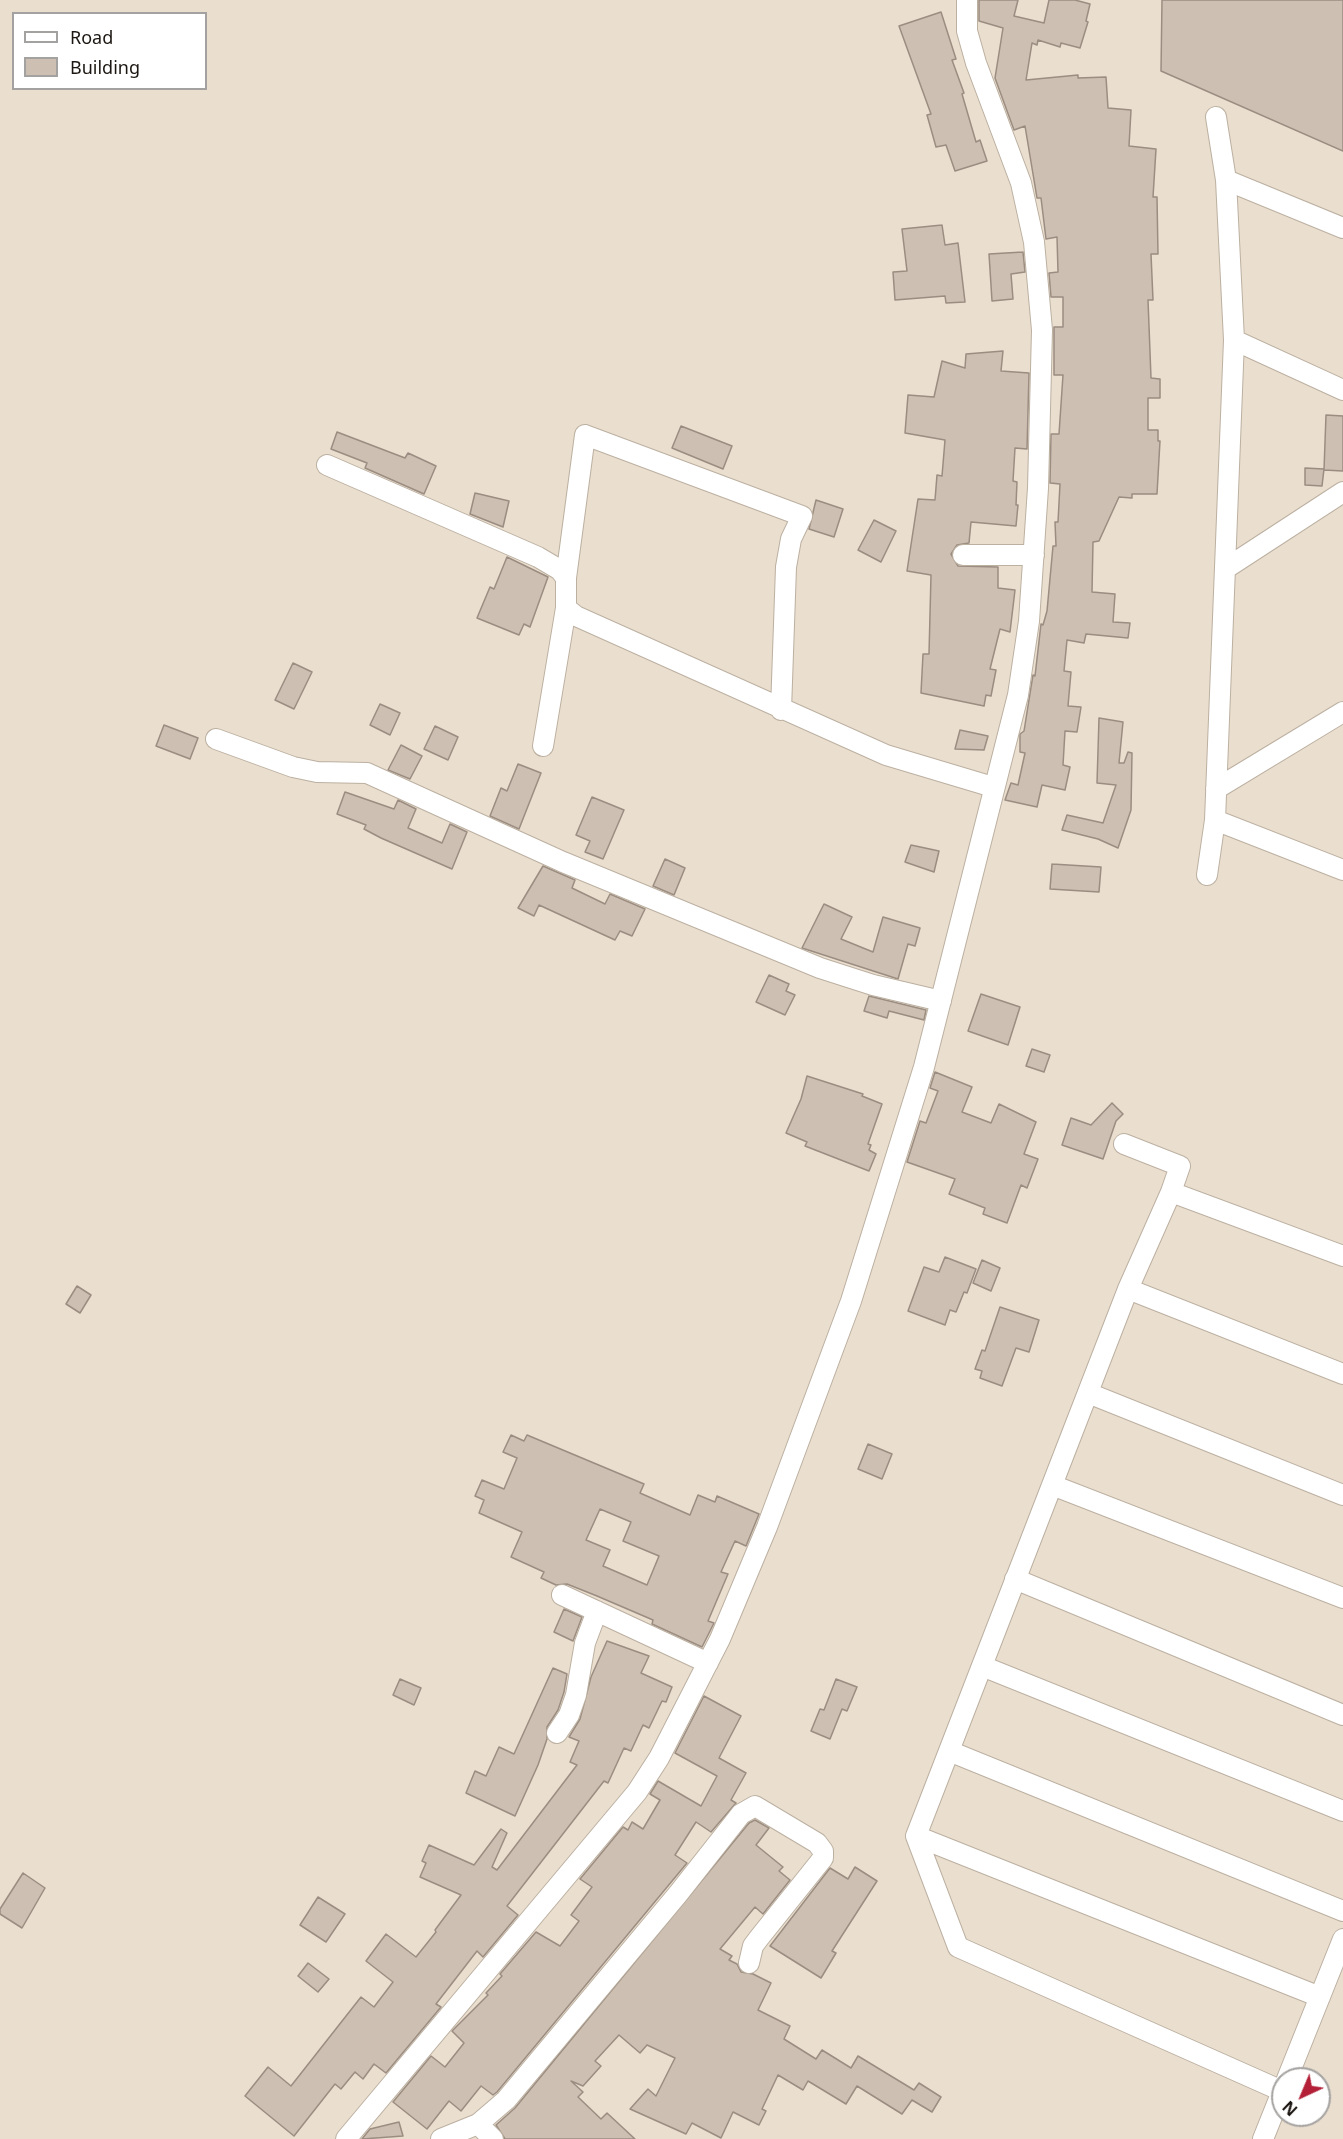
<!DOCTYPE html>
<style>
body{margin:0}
#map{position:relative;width:1343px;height:2139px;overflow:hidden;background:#eadecf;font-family:"Noto Sans",sans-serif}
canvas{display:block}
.legend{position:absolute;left:12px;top:12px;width:195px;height:78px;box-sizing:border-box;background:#fff;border:2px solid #a4a2a0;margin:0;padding:8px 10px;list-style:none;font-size:18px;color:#1c1712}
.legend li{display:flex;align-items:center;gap:12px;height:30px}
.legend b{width:30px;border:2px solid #a4a2a0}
.north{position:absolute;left:1271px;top:2067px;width:60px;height:60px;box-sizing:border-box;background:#fff;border:2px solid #a4a2a0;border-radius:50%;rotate:224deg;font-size:16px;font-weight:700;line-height:24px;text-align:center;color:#1c1712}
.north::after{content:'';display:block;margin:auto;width:21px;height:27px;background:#b32038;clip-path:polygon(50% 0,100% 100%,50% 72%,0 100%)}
</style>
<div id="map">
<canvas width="1343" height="2139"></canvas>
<ul class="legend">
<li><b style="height:8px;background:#fff"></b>Road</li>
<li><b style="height:16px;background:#cdbfb2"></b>Building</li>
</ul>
<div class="north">N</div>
</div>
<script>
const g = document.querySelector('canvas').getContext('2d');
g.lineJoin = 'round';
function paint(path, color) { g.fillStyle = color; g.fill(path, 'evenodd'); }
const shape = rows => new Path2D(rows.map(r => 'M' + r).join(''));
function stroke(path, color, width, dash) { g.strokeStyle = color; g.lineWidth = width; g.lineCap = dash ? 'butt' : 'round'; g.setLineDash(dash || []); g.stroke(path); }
const building = shape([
 [979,0,1018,0,1014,16,1044,23,1049,0,1075,0,1090,4,1086,21,1088,22,1080,48,1061,43,1060,47,1038,40,1037,45,1032,43,1026,80,1078,75,1078,78,1106,77,1108,108,1131,110,1129,146,1156,149,1153,197,1157,197,1158,254,1151,254,1153,300,1148,300,1151,378,1160,379,1160,398,1148,398,1148,430,1158,430,1158,441,1160,441,1157,494,1132,494,1132,498,1119,497,1099,541,1093,542,1092,592,1115,594,1113,622,1130,623,1128,638,1086,634,1084,643,1067,640,1064,671,1071,672,1068,706,1081,707,1077,732,1065,731,1063,765,1070,767,1065,790,1042,785,1037,807,1005,800,1011,783,1018,785,1025,753,1020,752,1020,734,1024,731,1033,675,1035,676,1041,624,1043,625,1047,611,1053,546,1056,546,1055,522,1058,522,1060,484,1050,483,1051,434,1059,434,1063,375,1054,375,1054,327,1063,327,1063,297,1051,297,1049,273,1058,272,1057,237,1046,239,1041,198,1037,198,1025,126,1014,130,995,78,1003,28,979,21,979,0],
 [1162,0,1343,0,1343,151,1161,71,1162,0],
 [941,12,956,59,952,60,964,93,962,94,976,142,980,140,987,161,955,171,946,145,936,147,927,115,931,114,899,26,941,12],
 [942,225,945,245,958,243,965,302,946,303,945,296,895,300,893,272,907,271,902,229,942,225],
 [1023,252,1025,272,1011,274,1013,299,992,301,989,254,1023,252],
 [1003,351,1001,371,1029,373,1027,449,1015,448,1013,481,1017,482,1016,505,1018,505,1016,526,971,522,969,543,957,545,951,554,958,566,998,567,998,588,1015,590,1010,632,1000,629,990,669,996,670,991,696,986,695,984,706,921,693,923,654,929,654,931,575,907,571,918,499,935,500,937,475,942,476,945,440,905,433,908,395,934,397,942,361,965,368,966,354,1003,351],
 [1326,415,1343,416,1343,471,1324,470,1326,415],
 [681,426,732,446,723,469,672,448,681,426],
 [337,432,405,458,408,453,436,466,424,494,365,468,367,463,331,449,337,432],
 [1305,468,1324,469,1322,486,1305,485,1305,468],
 [475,493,509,501,503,527,470,514,475,493],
 [816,500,843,509,834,537,809,529,816,500],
 [874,520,896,531,881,562,858,550,874,520],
 [507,557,548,577,530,627,524,624,519,635,477,618,490,587,494,589,507,557],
 [293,663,312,672,294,709,275,700,293,663],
 [380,704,400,713,390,735,370,725,380,704],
 [1099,718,1123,722,1119,763,1124,763,1128,752,1132,753,1131,810,1118,848,1098,839,1062,830,1067,815,1103,823,1116,785,1097,783,1099,718],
 [164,725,198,738,190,759,156,746,164,725],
 [435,726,458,737,448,760,424,749,435,726],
 [960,730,988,736,984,750,955,749,960,730],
 [401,745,422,756,410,779,388,770,401,745],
 [518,764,541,773,519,829,490,816,501,788,507,791,518,764],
 [345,792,394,809,398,800,416,809,408,828,442,843,450,824,467,832,452,869,381,838,364,829,366,825,337,814,345,792],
 [592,797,624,810,603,859,585,852,590,841,576,835,592,797],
 [911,845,939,851,934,872,905,862,911,845],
 [665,859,685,868,674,895,653,886,665,859],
 [1052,864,1101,867,1099,892,1050,889,1052,864],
 [543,866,575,880,572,888,605,904,610,894,645,909,632,936,620,931,615,940,539,905,534,916,518,908,543,866],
 [824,904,852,917,841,939,873,952,883,917,920,928,915,946,908,944,898,979,802,948,824,904],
 [769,975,789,984,786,991,795,995,785,1015,756,1002,769,975],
 [981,994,1020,1007,1008,1045,968,1031,981,994],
 [869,996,926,1010,924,1020,889,1011,887,1018,864,1011,869,996],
 [1032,1049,1050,1055,1044,1072,1026,1066,1032,1049],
 [935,1072,972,1087,962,1112,991,1123,999,1104,1036,1122,1024,1154,1038,1159,1027,1188,1021,1185,1007,1223,983,1214,985,1208,949,1194,955,1179,907,1162,920,1121,926,1123,938,1091,930,1088,935,1072],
 [807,1076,863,1094,862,1096,882,1104,868,1144,871,1145,869,1150,876,1154,869,1171,805,1146,807,1142,786,1133,801,1099,807,1076],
 [1112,1103,1123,1114,1116,1121,1103,1159,1062,1145,1071,1118,1091,1125,1112,1103],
 [945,1257,976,1269,967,1293,964,1292,956,1312,950,1310,945,1325,908,1311,924,1267,939,1272,945,1257],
 [982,1260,1000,1268,991,1291,973,1283,982,1260],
 [77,1286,91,1295,80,1313,66,1304,77,1286],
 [1000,1307,1039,1320,1029,1352,1016,1348,1002,1386,980,1378,982,1371,975,1369,982,1350,985,1351,1000,1307],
 [511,1435,524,1441,527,1435,644,1484,640,1493,690,1515,698,1495,715,1502,717,1496,759,1514,746,1546,735,1541,721,1572,728,1574,708,1621,714,1623,702,1647,652,1624,653,1620,597,1596,567,1584,556,1585,541,1578,544,1572,511,1557,522,1532,479,1513,484,1500,475,1496,482,1480,504,1489,517,1458,503,1452,511,1435],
 [600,1509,631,1522,623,1541,659,1556,647,1585,603,1566,610,1550,586,1540,600,1509],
 [868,1444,892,1454,882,1479,858,1469,868,1444],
 [564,1609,582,1617,573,1641,554,1632,564,1609],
 [607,1641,649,1656,641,1673,672,1687,666,1702,662,1701,649,1728,643,1725,631,1751,624,1748,608,1783,604,1781,507,1906,518,1915,483,1957,477,1951,436,2004,441,2007,386,2073,374,2064,363,2079,355,2072,341,2089,335,2084,294,2136,245,2096,268,2067,291,2086,361,1997,374,2007,393,1982,366,1961,386,1934,416,1957,436,1932,435,1930,461,1895,420,1877,426,1863,422,1861,429,1845,474,1865,501,1829,507,1833,492,1867,497,1870,577,1765,570,1762,579,1741,569,1737,580,1719,591,1677,607,1641],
 [553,1668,567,1674,564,1692,558,1710,547,1727,547,1739,538,1765,515,1816,466,1793,475,1771,486,1776,499,1747,514,1754,553,1668],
 [400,1679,421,1688,414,1705,393,1695,400,1679],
 [836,1679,857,1687,847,1711,842,1709,830,1739,811,1731,820,1709,824,1710,836,1679],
 [704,1696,741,1716,719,1758,746,1773,731,1800,736,1803,711,1832,696,1822,675,1855,687,1863,497,2092,493,2095,481,2086,461,2111,449,2101,427,2129,393,2102,431,2056,445,2067,464,2043,452,2031,488,1995,486,1993,502,1976,500,1974,536,1932,560,1946,579,1921,571,1915,592,1887,580,1879,623,1827,628,1830,632,1822,643,1829,660,1800,650,1794,658,1781,701,1806,717,1776,675,1753,704,1696],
 [755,1820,769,1828,756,1845,783,1867,779,1871,790,1880,763,1914,755,1907,720,1949,732,1956,729,1960,737,1964,741,1972,753,1974,771,1983,758,2010,790,2026,784,2039,816,2059,822,2050,851,2068,858,2056,914,2090,919,2083,941,2097,932,2112,912,2100,902,2114,857,2086,846,2104,808,2081,803,2090,778,2075,762,2109,766,2111,759,2125,733,2112,721,2138,692,2123,686,2134,630,2109,648,2089,656,2096,675,2058,647,2045,640,2053,619,2035,595,2061,601,2066,583,2086,571,2081,583,2092,578,2097,601,2119,607,2113,635,2139,505,2139,496,2125,515,2108,749,1823,755,1820],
 [855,1867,877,1881,832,1951,836,1953,821,1978,770,1946,830,1868,848,1879,855,1867],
 [23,1873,45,1888,22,1928,0,1914,0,1909,23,1873],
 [318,1897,345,1914,326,1942,300,1925,318,1897],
 [308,1963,329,1979,318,1992,298,1976,308,1963],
 [399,2122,403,2136,362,2139,370,2129,399,2122]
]);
paint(building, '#cdbfb2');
stroke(building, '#9b8d81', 1.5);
const minor = shape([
 [1226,180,1343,228],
 [1234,340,1343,390],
 [327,465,538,557,560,570,566,578,566,608,576,616,886,755,993,787],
 [963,555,1034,555],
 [1225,569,1343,492],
 [566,578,585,435,802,516,791,539,786,567,781,710],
 [216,739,293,767,317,772,367,773,563,862,820,968,873,985,941,1001],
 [543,746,566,608],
 [1216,789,1343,712],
 [1215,820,1343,870],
 [1207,875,1215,820,1234,340,1226,180,1216,117],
 [1124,1144,1180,1166,1171,1192,1128,1289,916,1836,958,1947,1282,2091],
 [1171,1192,1343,1256],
 [1128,1289,1343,1374],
 [1088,1393,1343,1495],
 [1052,1485,1343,1598],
 [1015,1579,1343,1715],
 [562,1595,708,1663],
 [982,1666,1343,1811],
 [557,1733,569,1715,576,1695,585,1643,597,1611],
 [949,1751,1343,1911],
 [916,1836,1320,1997],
 [1287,2079,1343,1939],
 [478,2124,493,2139],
 [346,2139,637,1792,659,1758,720,1639,767,1527,851,1301,924,1067,1018,695,1029,621,1038,488,1042,330,1034,242,1021,183,976,63,967,31,967,0],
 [441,2139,478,2124,506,2100,678,1894,741,1814,755,1806,817,1843,823,1851,823,1858,759,1938,753,1946,749,1963],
 [1263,2139,1283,2089]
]);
stroke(minor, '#bcb0a1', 22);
stroke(minor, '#fff', 20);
</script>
